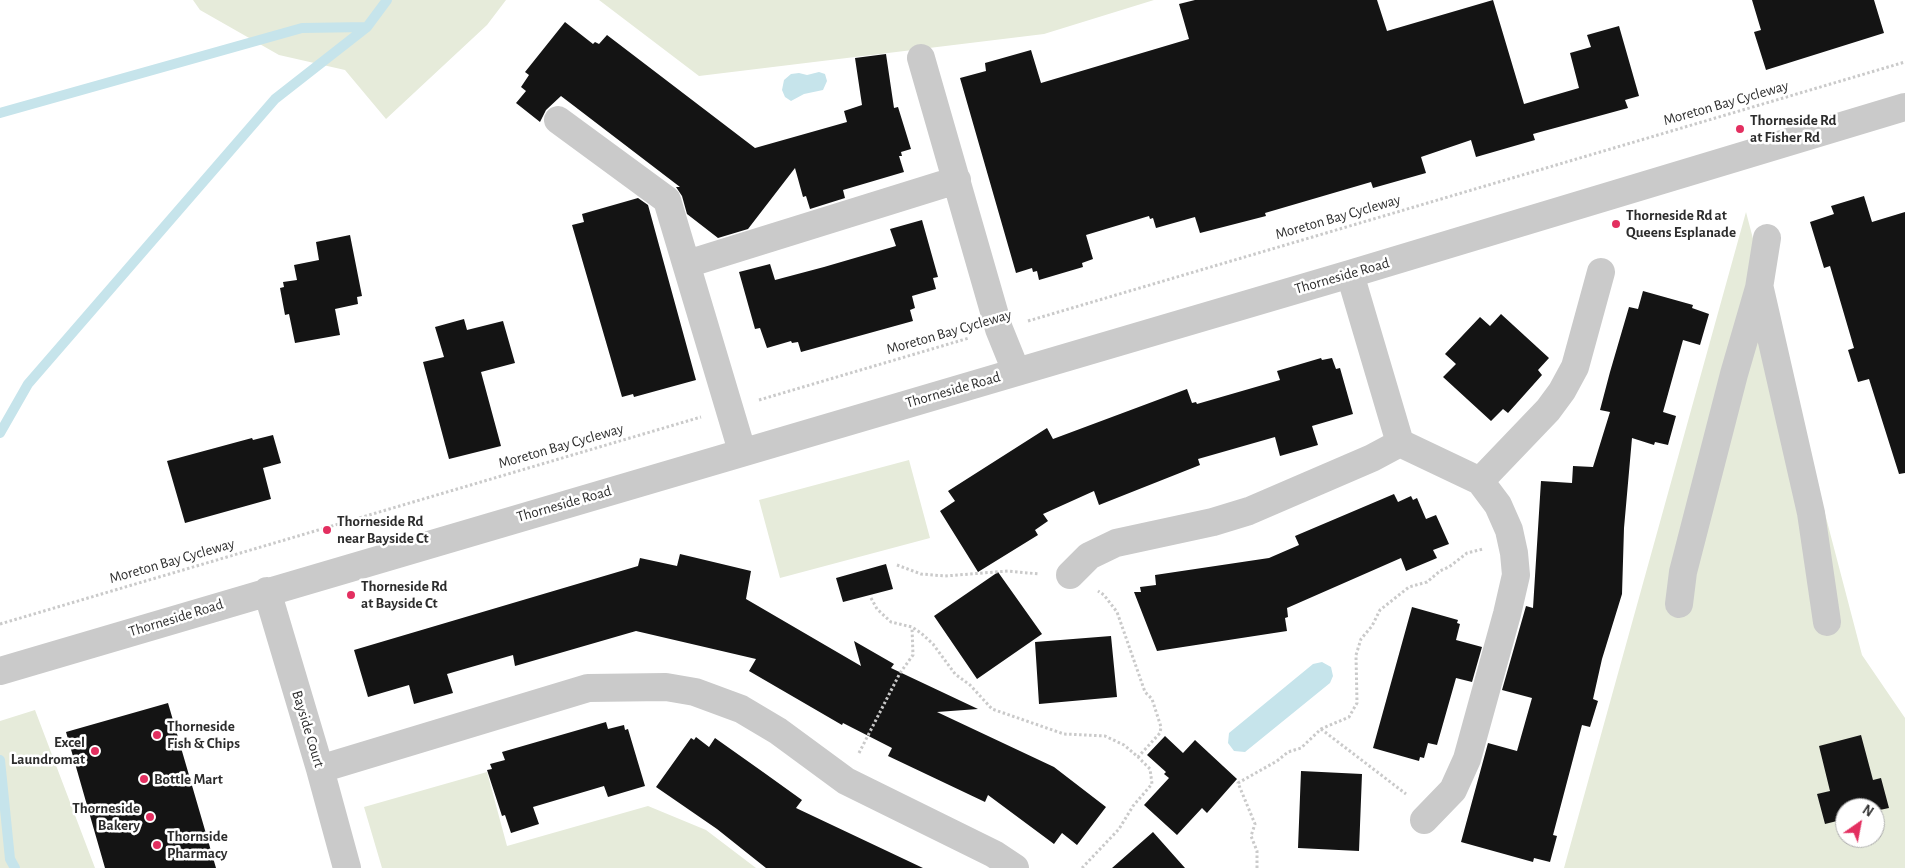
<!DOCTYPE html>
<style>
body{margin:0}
#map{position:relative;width:1905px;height:868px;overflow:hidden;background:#fff;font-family:"Alegreya Sans",sans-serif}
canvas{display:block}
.north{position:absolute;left:1835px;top:798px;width:50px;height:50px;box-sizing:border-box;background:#fff;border:1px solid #ababab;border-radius:50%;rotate:33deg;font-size:14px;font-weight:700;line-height:20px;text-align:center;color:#2d2d2d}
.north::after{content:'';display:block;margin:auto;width:18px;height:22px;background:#e32f60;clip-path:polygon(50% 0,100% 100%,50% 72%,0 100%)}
</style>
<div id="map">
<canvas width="1905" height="868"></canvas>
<div class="north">N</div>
</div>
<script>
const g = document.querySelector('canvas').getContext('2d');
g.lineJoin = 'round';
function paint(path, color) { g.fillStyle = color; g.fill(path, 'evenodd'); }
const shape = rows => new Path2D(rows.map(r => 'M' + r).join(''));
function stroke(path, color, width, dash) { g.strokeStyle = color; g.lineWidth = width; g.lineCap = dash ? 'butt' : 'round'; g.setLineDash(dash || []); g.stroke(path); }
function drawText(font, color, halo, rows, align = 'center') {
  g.font = font + ' "Alegreya Sans",sans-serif'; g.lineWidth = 5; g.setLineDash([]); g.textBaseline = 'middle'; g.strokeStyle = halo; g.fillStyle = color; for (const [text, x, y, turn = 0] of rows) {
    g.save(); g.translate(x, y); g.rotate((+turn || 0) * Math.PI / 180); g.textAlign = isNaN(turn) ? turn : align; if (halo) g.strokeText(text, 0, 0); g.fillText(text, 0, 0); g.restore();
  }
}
paint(shape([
 [193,0,506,0,487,25,386,119,345,70,279,55,200,10],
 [599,0,1154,0,1044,34,699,76],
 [1746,212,1862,655,1905,718,1905,868,1564,868],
 [1845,808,1875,808,1875,838,1845,838],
 [909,460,930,538,780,578,759,500],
 [35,710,95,868,0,868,0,721],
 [487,772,507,846,648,806,706,830,756,868,382,868,364,807]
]), '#e6ebda');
paint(shape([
 [819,72,825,74,827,81,823,90,804,94,791,101,785,97,782,90,784,80,791,74,799,73,807,75],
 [1322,662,1331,667,1333,676,1330,683,1245,752,1234,751,1228,743,1229,733,1313,664]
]), '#c6e4eb');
stroke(shape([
 [0,113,302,28,367,27],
 [0,433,28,384,275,99,367,27,387,0],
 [0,760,10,859,15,868]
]), '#c6e4eb', 10);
paint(shape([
 [1195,0,1377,0,1387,31,1493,0,1524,104,1579,88,1570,53,1591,47,1587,35,1619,26,1639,96,1625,100,1628,108,1533,134,1535,140,1476,157,1471,140,1421,157,1426,173,1373,188,1371,182,1265,213,1266,216,1200,233,1195,217,1156,228,1153,218,1150,219,1149,216,1086,235,1093,259,1082,263,1083,267,1039,280,1037,271,1033,272,1032,268,1016,273,960,78,986,71,985,63,1031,50,1041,83,1189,39,1179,4],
 [1752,0,1874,0,1884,33,1766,70,1754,32,1761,30],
 [565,22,593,44,595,42,599,44,607,35,755,148,847,122,844,111,862,105,855,58,886,54,894,108,898,107,911,149,901,152,902,156,899,156,904,172,843,190,845,198,810,209,806,196,803,197,795,168,748,229,718,238,687,214,682,196,676,187,680,187,561,96,546,110,540,122,516,103,526,91,521,87,529,75,525,72],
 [1864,196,1872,222,1905,212,1905,473,1899,474,1869,379,1858,382,1848,350,1854,348,1830,266,1824,268,1810,222,1834,214,1831,206],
 [638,198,648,205,696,380,634,397,633,394,622,397,572,225,584,222,582,214],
 [922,220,938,277,933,278,936,289,912,296,915,308,910,310,913,321,801,352,798,342,792,343,791,341,767,348,760,328,755,329,739,272,770,264,775,280,824,267,896,246,890,229],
 [350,235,362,296,357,297,358,304,335,309,340,335,295,343,289,314,285,315,280,288,284,287,283,282,297,280,294,265,319,260,316,242],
 [1643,291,1693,305,1692,308,1709,314,1700,345,1683,340,1663,412,1676,416,1668,445,1655,442,1654,445,1632,438,1624,528,1622,594,1602,659,1593,699,1598,701,1590,727,1582,725,1553,835,1557,836,1550,862,1534,858,1533,862,1461,842,1488,743,1517,751,1532,698,1502,690,1526,606,1533,608,1541,481,1572,483,1573,466,1593,467,1610,412,1600,410,1610,372,1629,307,1638,309],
 [1501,314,1549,358,1538,370,1542,375,1508,413,1503,409,1491,421,1443,377,1456,364,1445,354,1480,317,1490,326],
 [464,319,467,330,503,321,515,363,481,372,501,446,449,459,423,362,444,357,435,327],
 [1321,358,1322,360,1332,358,1336,369,1340,368,1353,414,1312,426,1318,445,1280,456,1275,437,1198,459,1200,465,1099,505,1094,491,1043,514,1048,521,1035,530,1038,535,978,572,940,511,955,501,948,491,1047,428,1053,439,1187,389,1192,403,1196,402,1197,404,1280,380,1277,371],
 [273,435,281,463,263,468,271,499,185,523,167,461,252,438,253,440],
 [1394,494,1398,502,1411,496,1413,500,1417,498,1426,519,1436,515,1449,544,1433,550,1437,558,1406,571,1401,558,1287,608,1288,617,1285,618,1287,631,1157,651,1134,592,1141,592,1140,587,1156,585,1155,575,1269,558,1299,545,1295,536],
 [680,554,751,571,746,599,861,666,854,641,894,664,891,668,978,709,937,712,1054,767,1106,807,1077,845,1062,833,1054,844,988,795,985,802,888,756,892,748,843,723,842,725,749,671,756,659,636,631,515,666,513,655,447,674,453,693,414,704,409,685,368,697,354,650,638,566,640,558,677,566],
 [886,564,893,589,843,602,836,578],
 [998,572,1042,634,977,679,934,616],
 [1412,607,1458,620,1457,623,1460,624,1456,640,1482,647,1472,682,1456,678,1437,745,1428,743,1424,758,1420,757,1419,761,1373,748],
 [1111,636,1117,697,1039,704,1035,642],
 [168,703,216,868,105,868,66,732],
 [606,722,608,729,624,725,625,730,628,729,645,786,608,797,604,786,533,807,539,824,511,833,505,815,502,816,487,770,492,769,490,764,505,760,502,752],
 [1861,735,1873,780,1881,778,1889,808,1875,811,1875,808,1845,808,1845,819,1825,824,1817,794,1830,791,1819,746],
 [1165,736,1183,753,1195,740,1237,779,1207,813,1202,808,1177,835,1144,805,1169,778,1164,774,1166,772,1147,755],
 [696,737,709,747,715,738,763,772,802,800,796,808,923,868,766,868,717,829,656,787,691,738,694,740],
 [1301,771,1362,774,1359,851,1298,848],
 [1153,832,1185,868,1112,868]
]), '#141414');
stroke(shape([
 [1028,321,1905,62],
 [759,400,969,338],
 [897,565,921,574,945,576,1008,571,1039,574],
 [871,598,877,609,891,622,912,627,921,633,933,644,955,674,970,685,992,709,1064,734,1105,736,1124,745,1138,757,1160,733,1161,727,1152,699,1145,692,1117,612,1104,595,1098,591],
 [0,624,701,417],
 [1321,729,1406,794],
 [859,753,900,673,913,655,912,628],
 [1082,868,1119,829,1133,806,1152,784,1150,769,1138,757],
 [1257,868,1257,851,1251,836,1255,824,1238,783,1277,761,1288,752,1301,748,1321,729,1349,717,1357,703,1356,655,1361,639,1372,626,1380,610,1409,587,1427,582,1440,571,1449,567,1467,553,1483,549]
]), '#cacaca', 3, [2.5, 2.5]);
stroke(shape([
 [921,58,999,329,1016,371],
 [558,120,667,200,742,451],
 [687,264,957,180],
 [1350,274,1400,443,1480,481,1498,505,1509,530,1514,553,1516,575,1507,614,1467,759,1453,790,1424,820],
 [1760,289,1811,513,1827,622],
 [1480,481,1548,410,1562,391,1575,367,1601,272],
 [1070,575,1089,556,1116,543,1213,522,1249,511,1372,458,1400,443],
 [267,591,320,769,347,868],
 [1679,604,1683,572,1734,374,1759,288,1767,238],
 [0,671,1350,274,1905,107],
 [320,769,588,688,666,687,695,692,741,709,778,731,846,781,994,854,1015,868]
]), '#cacaca', 28);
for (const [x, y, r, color] of [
 [1740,129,5,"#e32f60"],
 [1616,224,5,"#e32f60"],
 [327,530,5,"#e32f60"],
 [351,595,5,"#e32f60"],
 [157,735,5,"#e32f60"],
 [95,751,5,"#e32f60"],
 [144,779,5,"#e32f60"],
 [150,817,5,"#e32f60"],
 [157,845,5,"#e32f60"]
]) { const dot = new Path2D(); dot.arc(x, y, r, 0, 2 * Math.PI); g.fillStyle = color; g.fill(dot); stroke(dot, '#fff', 2); }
drawText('15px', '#2d2d2d', '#fff', [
 ["Moreton Bay Cycleway",1726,103,-16],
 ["Moreton Bay Cycleway",1338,217,-16],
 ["Thorneside Road",1342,276,-16],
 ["Moreton Bay Cycleway",949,332,-16],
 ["Thorneside Road",953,390,-16],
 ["Moreton Bay Cycleway",561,446,-16],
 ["Thorneside Road",564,504,-16],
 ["Moreton Bay Cycleway",172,561,-16],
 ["Thorneside Road",176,618,-17],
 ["Bayside Court",308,729,73]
]);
drawText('bold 15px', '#2d2d2d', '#fff', [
 ["Thorneside Rd",1750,120],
 ["at Fisher Rd",1750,137],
 ["Thorneside Rd at",1626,215],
 ["Queens Esplanade",1626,232],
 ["Thorneside Rd",337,521],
 ["near Bayside Ct",337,538],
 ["Thorneside Rd",361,586],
 ["at Bayside Ct",361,603],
 ["Thorneside",167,726],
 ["Fish & Chips",167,743],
 ["Excel",85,742,"right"],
 ["Laundromat",85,759,"right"],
 ["Bottle Mart",154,779],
 ["Thorneside",140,808,"right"],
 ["Bakery",140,825,"right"],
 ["Thornside",167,836],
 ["Pharmacy",167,853]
], 'left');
</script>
